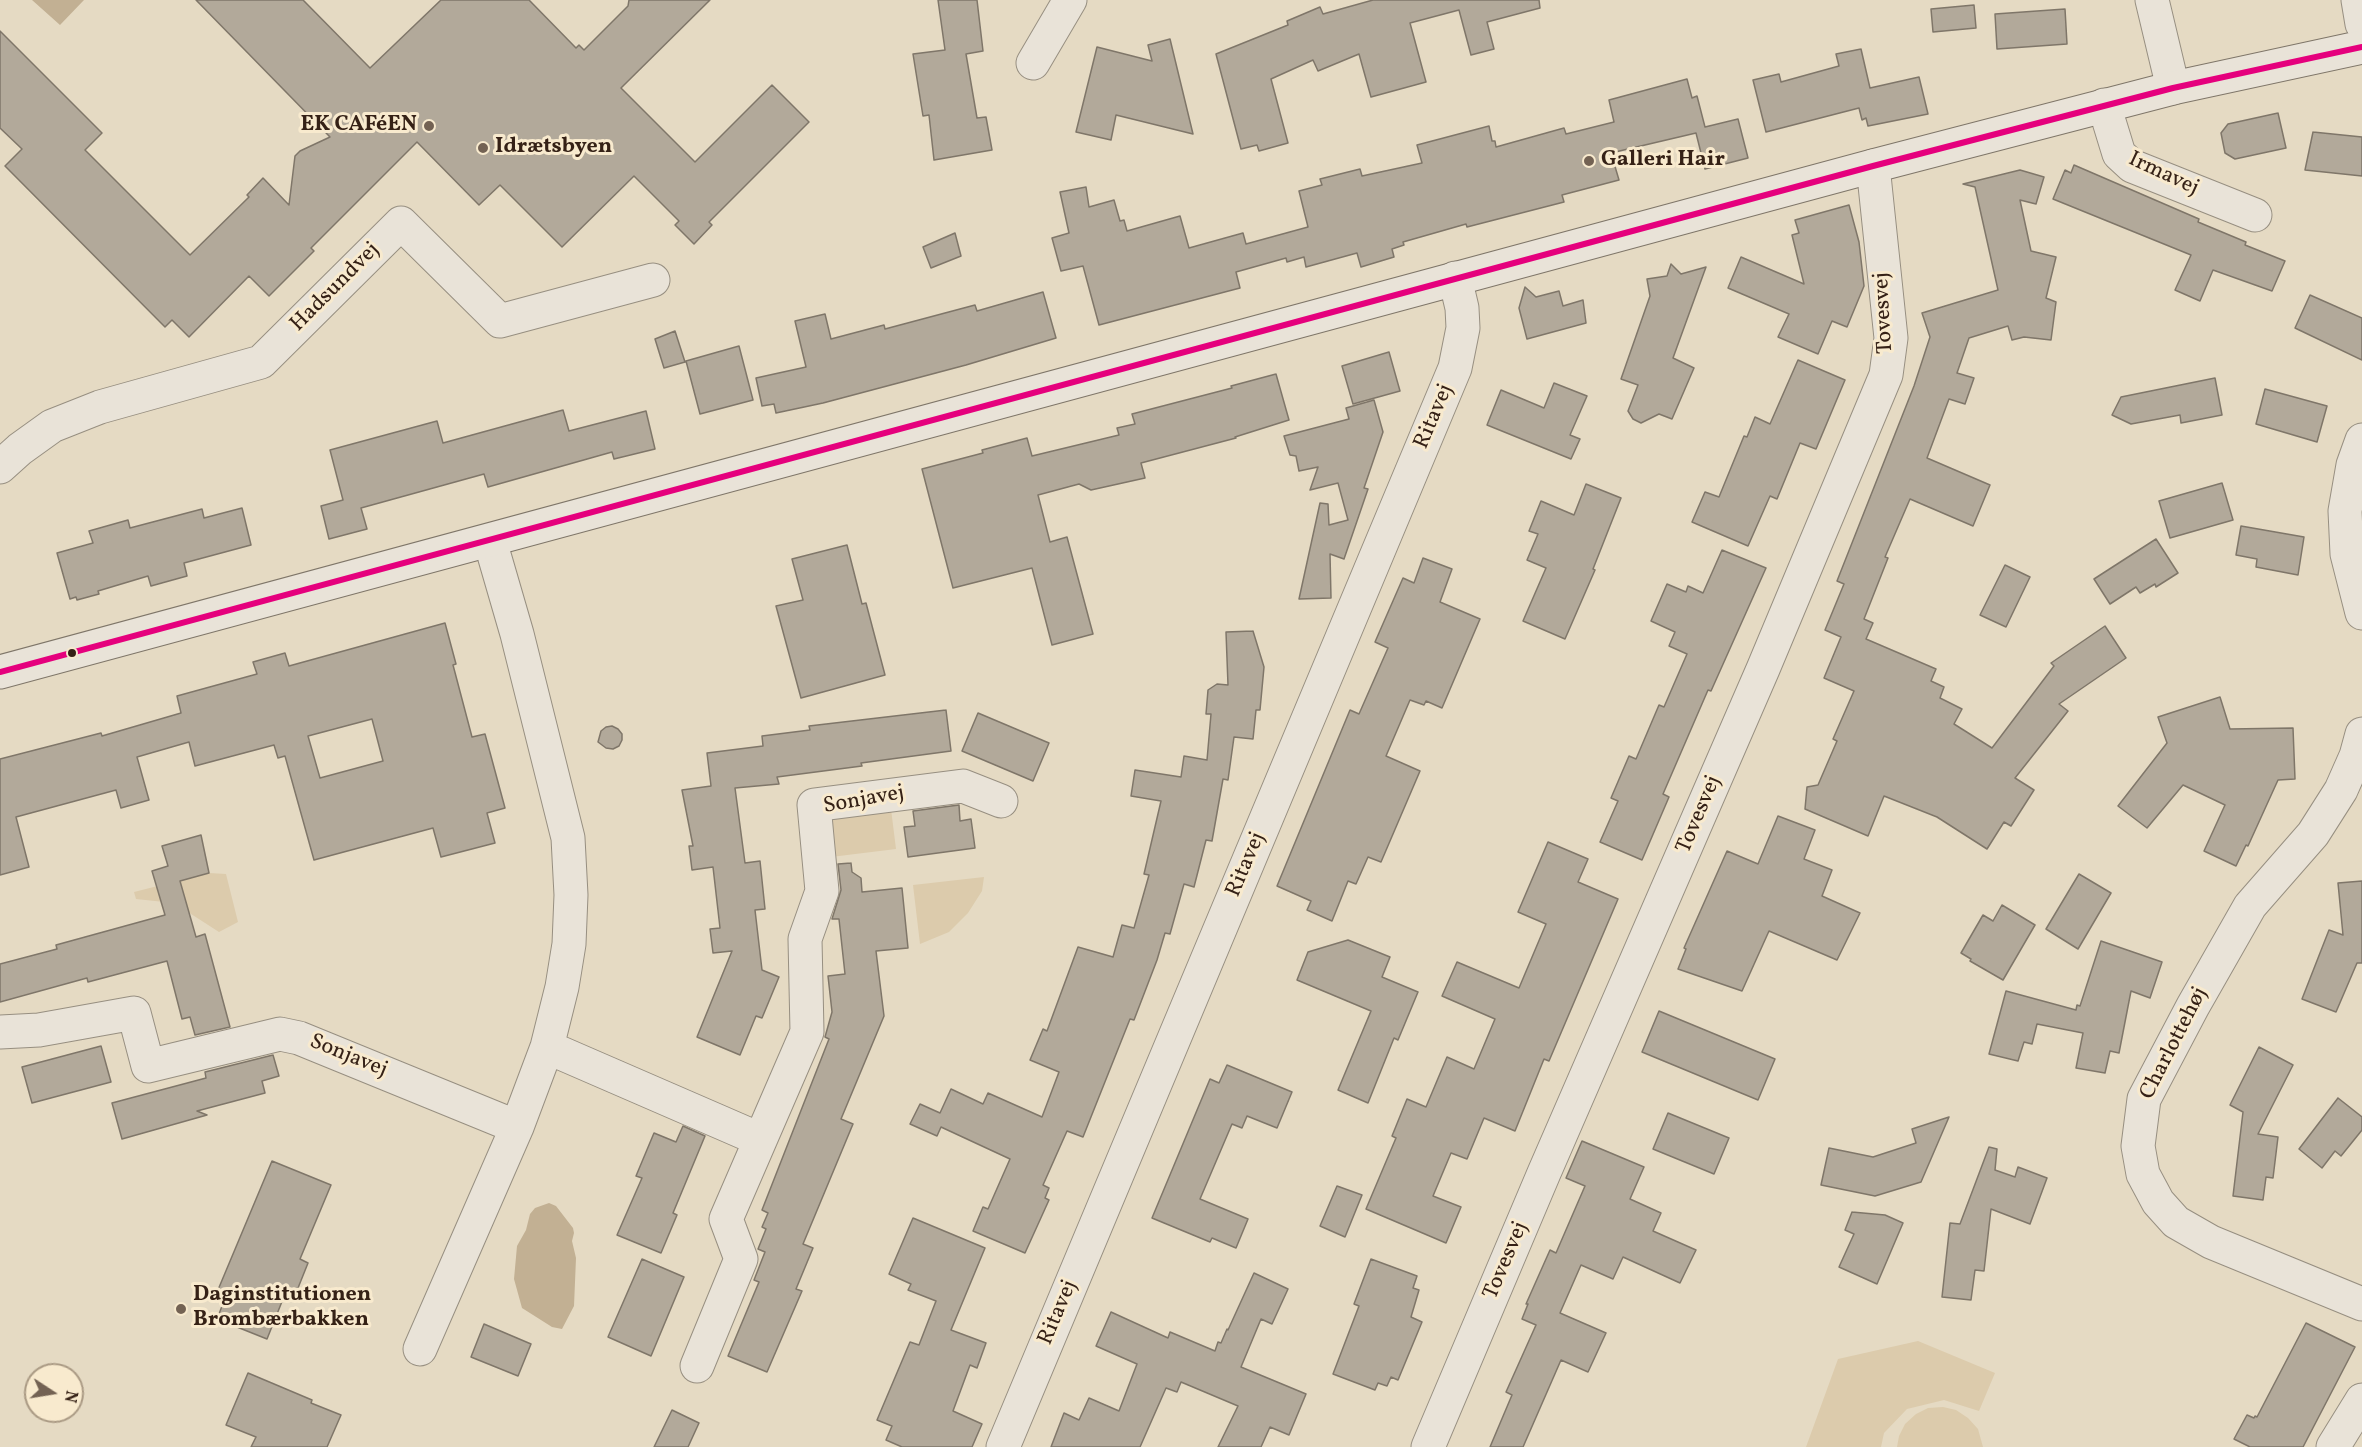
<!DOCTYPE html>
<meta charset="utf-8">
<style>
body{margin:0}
#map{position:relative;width:2362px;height:1447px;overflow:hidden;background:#e5dac3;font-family:Vollkorn,serif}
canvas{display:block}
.north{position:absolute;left:24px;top:1363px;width:60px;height:60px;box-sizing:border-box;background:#f8eace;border:2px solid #aa9a84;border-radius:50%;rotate:102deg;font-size:16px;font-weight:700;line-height:24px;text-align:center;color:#352116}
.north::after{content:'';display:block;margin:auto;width:21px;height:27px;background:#736253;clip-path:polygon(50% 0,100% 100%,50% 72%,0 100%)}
</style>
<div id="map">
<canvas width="2362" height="1447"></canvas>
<div class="north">N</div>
</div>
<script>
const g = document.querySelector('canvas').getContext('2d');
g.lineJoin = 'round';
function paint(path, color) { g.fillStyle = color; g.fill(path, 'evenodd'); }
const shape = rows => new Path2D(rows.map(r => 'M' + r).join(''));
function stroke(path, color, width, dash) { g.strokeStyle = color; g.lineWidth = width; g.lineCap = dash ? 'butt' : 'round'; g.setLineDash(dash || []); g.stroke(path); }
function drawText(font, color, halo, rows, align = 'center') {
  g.font = font + ' Vollkorn,serif'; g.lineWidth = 6; g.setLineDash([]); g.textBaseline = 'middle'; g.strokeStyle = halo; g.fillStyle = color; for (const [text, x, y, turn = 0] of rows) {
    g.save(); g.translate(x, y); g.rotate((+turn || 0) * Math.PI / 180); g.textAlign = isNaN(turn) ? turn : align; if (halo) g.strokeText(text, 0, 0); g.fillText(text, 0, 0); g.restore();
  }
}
paint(shape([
 [891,809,896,849,831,857,826,817],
 [209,873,226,874,238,922,219,932,174,903,136,899,134,892],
 [984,877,982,891,968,913,949,932,920,944,913,885],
 [1918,1341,1995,1373,1979,1411,1944,1400,1907,1409,1884,1433,1881,1447,1806,1447,1838,1359],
 [1943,1407,1956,1410,1968,1418,1978,1429,1983,1447,1897,1447,1899,1436,1905,1424,1916,1414,1928,1408]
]), '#dccbac');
paint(shape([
 [32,0,84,0,60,25],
 [549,1203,556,1206,573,1228,574,1233,572,1241,576,1258,574,1306,562,1329,552,1327,522,1308,514,1279,517,1246,526,1230,530,1214,535,1208]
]), '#c2b093');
const building = shape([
 [196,0,303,0,370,68,441,0,529,0,576,48,579,45,584,50,628,6,629,0,710,0,621,88,695,162,772,85,809,122,709,222,712,225,694,244,675,225,679,221,634,176,562,247,500,185,479,205,417,142,311,248,314,251,269,296,249,276,189,337,172,320,165,327,5,166,22,149,0,128,0,31,102,133,85,150,190,255,249,197,247,195,263,178,289,205,295,156,300,151,330,137,196,0],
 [938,0,977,0,983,51,966,54,977,118,986,117,992,150,934,160,929,115,923,116,913,54,945,50,938,0],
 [1373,0,1539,0,1540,8,1487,22,1494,49,1471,55,1459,10,1410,23,1426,82,1371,97,1359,54,1318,71,1313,60,1271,79,1288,143,1259,151,1257,145,1241,149,1216,54,1288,25,1287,21,1320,7,1323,14,1373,0],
 [1974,5,1976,28,1933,32,1931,9,1974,5],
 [2065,9,2067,44,1997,49,1995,14,2065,9],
 [1170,39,1193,134,1116,115,1111,140,1076,132,1097,47,1152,61,1148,45,1170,39],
 [1861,49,1870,88,1919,77,1928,114,1868,126,1866,118,1862,120,1859,108,1766,132,1753,80,1779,74,1781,82,1839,66,1836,54,1861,49],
 [1687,79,1692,98,1697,96,1705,127,1738,119,1748,158,1705,169,1696,133,1611,153,1619,180,1562,195,1564,202,1467,227,1466,224,1403,242,1404,245,1392,249,1394,257,1361,267,1357,253,1306,267,1304,257,1287,262,1286,258,1236,272,1240,288,1099,325,1083,266,1061,271,1052,238,1069,233,1060,192,1086,187,1089,207,1114,200,1120,221,1124,220,1127,231,1180,216,1189,248,1243,233,1246,244,1308,227,1299,191,1322,185,1320,179,1360,169,1362,176,1422,163,1417,145,1489,126,1492,141,1495,141,1496,147,1564,128,1566,134,1614,122,1609,100,1687,79],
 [2278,113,2286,148,2235,159,2225,153,2221,133,2228,124,2278,113],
 [2313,132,2362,137,2362,176,2305,170,2313,132],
 [2074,165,2199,219,2198,222,2246,242,2245,245,2285,261,2272,291,2213,270,2200,301,2175,290,2191,255,2053,199,2065,170,2071,173,2074,165],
 [2020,170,2044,177,2036,204,2020,200,2031,251,2056,257,2046,298,2056,302,2051,340,2024,337,2012,340,2008,326,1969,338,1957,373,1974,378,1965,404,1949,399,1927,458,1990,485,1973,526,1910,499,1885,557,1888,558,1864,619,1873,623,1866,639,1936,669,1931,681,1944,687,1940,698,1962,709,1954,724,1992,748,2054,666,2051,663,2105,626,2126,658,2059,704,2068,711,2015,778,2034,790,2011,826,2004,822,1987,849,1937,817,1884,796,1868,836,1805,809,1807,787,1818,785,1837,741,1833,739,1854,691,1824,678,1841,637,1825,630,1844,584,1837,581,1914,386,1930,337,1922,313,1998,290,1975,187,1963,184,2020,170],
 [1849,205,1859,242,1864,286,1847,327,1832,321,1818,354,1778,337,1789,314,1728,288,1741,257,1804,284,1792,235,1799,233,1795,220,1849,205],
 [955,233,961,256,931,268,923,247,955,233],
 [1671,264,1681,274,1706,267,1673,358,1694,368,1672,419,1659,414,1641,423,1633,419,1628,411,1638,385,1621,379,1650,296,1647,279,1667,276,1671,264],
 [1525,287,1536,297,1559,291,1563,306,1583,300,1586,323,1527,339,1519,308,1525,287],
 [1043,292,1056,338,966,365,823,403,776,413,774,404,762,406,756,378,806,367,795,321,825,314,831,339,884,325,885,329,975,305,977,311,1043,292],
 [2310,295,2362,318,2362,360,2295,328,2310,295],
 [675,331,685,362,664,368,655,339,675,331],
 [739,346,753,400,700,414,686,361,739,346],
 [1389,352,1400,391,1353,404,1342,366,1389,352],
 [1798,360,1845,380,1816,449,1800,443,1777,499,1770,496,1748,546,1692,522,1705,492,1719,497,1744,436,1747,437,1755,417,1770,424,1798,360],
 [1276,374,1289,420,1235,437,1236,438,1141,463,1145,478,1091,490,1079,484,1038,495,1050,542,1067,537,1093,634,1052,645,1032,568,953,588,922,469,983,453,982,450,1027,438,1032,456,1119,435,1117,428,1135,424,1132,414,1232,388,1231,386,1276,374],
 [2215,378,2222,415,2181,423,2180,415,2131,424,2112,415,2121,397,2215,378],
 [1554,383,1587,396,1570,435,1580,439,1571,459,1487,425,1501,390,1544,408,1554,383],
 [2265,389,2327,406,2317,442,2256,424,2265,389],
 [1374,400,1383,432,1364,488,1368,489,1344,559,1330,554,1331,598,1299,599,1320,503,1328,504,1329,525,1348,520,1338,483,1310,490,1318,467,1299,471,1296,456,1290,455,1284,436,1349,419,1346,408,1374,400],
 [563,410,569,431,646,411,655,449,614,459,612,452,488,487,484,474,361,508,367,529,329,539,321,506,343,500,330,450,437,421,443,443,563,410],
 [2222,483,2233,520,2170,538,2159,501,2222,483],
 [1586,484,1621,498,1593,569,1595,570,1565,639,1523,621,1546,568,1527,560,1538,534,1529,531,1541,501,1574,515,1586,484],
 [242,508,251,545,184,563,187,576,151,586,148,576,98,591,99,594,77,600,76,597,70,599,57,553,93,543,89,531,128,520,130,528,202,509,204,518,242,508],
 [2241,526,2304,537,2298,575,2256,567,2257,559,2236,555,2241,526],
 [2156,539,2178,573,2156,587,2155,584,2140,593,2136,587,2110,604,2094,579,2156,539],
 [847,545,862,604,866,603,885,675,801,698,776,606,803,600,792,559,847,545],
 [1722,550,1766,568,1711,691,1708,690,1663,794,1669,797,1642,860,1600,842,1618,801,1611,798,1629,756,1636,759,1659,705,1664,707,1687,654,1669,646,1675,632,1651,621,1667,584,1686,592,1688,586,1703,593,1722,550],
 [1423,558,1452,569,1440,602,1480,619,1442,708,1426,701,1424,705,1410,700,1386,756,1420,771,1381,862,1368,857,1356,884,1348,881,1332,921,1307,910,1311,901,1277,886,1350,710,1359,714,1388,648,1375,642,1403,578,1414,583,1423,558],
 [2005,565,2030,577,2006,627,1980,615,2005,565],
 [445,623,456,664,453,665,472,737,485,734,505,808,487,813,495,843,441,857,433,828,314,860,285,756,278,758,274,745,195,766,189,742,137,757,149,800,121,808,116,790,16,817,29,867,0,875,0,759,101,733,102,736,181,713,177,696,257,674,253,662,285,653,289,666,445,623],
 [372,719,383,761,320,778,308,736,372,719],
 [1253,631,1264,667,1260,710,1256,710,1253,739,1234,737,1228,780,1223,779,1212,841,1206,840,1194,887,1184,884,1170,934,1165,933,1157,960,1134,1020,1130,1019,1083,1137,1067,1131,1043,1185,1049,1188,1045,1198,1049,1200,1025,1253,973,1231,983,1207,988,1209,1010,1159,941,1127,937,1136,910,1124,920,1104,940,1113,951,1089,983,1104,988,1093,1042,1117,1059,1072,1030,1060,1043,1029,1047,1031,1078,947,1113,957,1122,925,1134,928,1149,875,1144,874,1161,801,1131,796,1135,770,1181,777,1184,756,1207,760,1211,714,1206,714,1208,690,1217,684,1228,685,1226,632,1253,631],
 [2220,697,2230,729,2293,728,2295,779,2278,780,2248,846,2246,845,2236,866,2204,851,2225,805,2183,785,2147,828,2118,806,2167,743,2158,717,2220,697],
 [946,710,951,751,861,763,862,766,777,777,779,784,735,788,745,863,760,861,765,909,755,910,762,970,779,977,762,1018,756,1016,740,1055,697,1037,732,951,713,953,710,929,720,928,713,867,692,870,689,846,693,846,682,790,711,786,707,753,763,746,762,736,810,730,809,726,946,710],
 [978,713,1049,743,1033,781,962,751,978,713],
 [612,726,618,729,622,734,622,740,619,746,613,749,606,748,598,742,601,731,606,727,612,726],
 [959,805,960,821,971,819,975,848,908,857,904,827,915,826,913,811,959,805],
 [1778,816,1815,830,1804,859,1832,870,1822,896,1860,913,1837,960,1769,931,1742,991,1678,969,1686,949,1684,948,1727,851,1758,864,1778,816],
 [201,835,209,873,180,881,196,937,205,934,230,1027,195,1035,190,1017,182,1019,167,961,88,982,87,978,0,1002,0,964,57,949,56,945,165,915,152,871,168,866,162,846,201,835],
 [1548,842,1588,859,1578,882,1618,899,1549,1061,1544,1059,1515,1131,1484,1118,1467,1159,1451,1153,1433,1196,1461,1207,1446,1243,1366,1209,1396,1138,1392,1136,1407,1099,1426,1107,1447,1057,1474,1069,1495,1019,1442,996,1457,962,1519,988,1546,924,1518,912,1548,842],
 [851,863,852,872,861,878,862,892,902,888,908,948,876,951,884,1016,841,1119,853,1124,803,1244,813,1248,796,1289,802,1291,767,1372,728,1356,759,1282,754,1280,765,1252,758,1249,766,1229,762,1227,768,1213,762,1210,829,1039,825,1037,832,1012,828,976,845,974,839,919,832,919,841,890,838,864,851,863],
 [2079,874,2111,893,2078,949,2046,929,2079,874],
 [2362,881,2362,963,2357,963,2336,1012,2302,999,2329,930,2343,935,2338,883,2362,881],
 [2002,905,2035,925,2003,980,1970,961,1971,959,1961,953,1983,915,1993,921,2002,905],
 [1348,940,1390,957,1382,977,1418,992,1398,1040,1394,1038,1368,1103,1338,1090,1371,1011,1297,980,1308,952,1348,940],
 [2101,941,2162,962,2150,998,2131,991,2119,1053,2110,1051,2105,1073,2076,1068,2083,1033,2037,1024,2032,1044,2024,1042,2018,1061,1989,1054,2006,991,2076,1010,2077,1005,2080,1006,2101,941],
 [1659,1011,1775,1059,1758,1100,1642,1052,1659,1011],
 [101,1046,111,1082,32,1103,22,1067,101,1046],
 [2259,1047,2293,1065,2258,1134,2278,1137,2273,1178,2266,1177,2263,1200,2233,1196,2243,1112,2230,1105,2259,1047],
 [273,1055,279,1076,262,1081,265,1093,197,1111,207,1115,122,1139,112,1103,206,1078,205,1072,273,1055],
 [1227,1065,1292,1092,1277,1128,1247,1116,1242,1128,1232,1124,1200,1199,1248,1219,1236,1248,1212,1238,1210,1242,1152,1218,1210,1079,1219,1083,1227,1065],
 [2338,1098,2362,1117,2362,1130,2341,1156,2335,1151,2322,1168,2299,1149,2338,1098],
 [1668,1113,1729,1138,1714,1174,1653,1149,1668,1113],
 [1949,1117,1921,1182,1875,1196,1821,1185,1829,1148,1873,1157,1916,1143,1912,1129,1949,1117],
 [683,1126,705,1136,673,1213,677,1215,661,1253,617,1235,642,1178,636,1176,654,1133,676,1142,683,1126],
 [1582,1141,1644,1167,1630,1199,1661,1213,1653,1231,1696,1250,1680,1283,1623,1257,1613,1279,1581,1265,1560,1313,1606,1333,1588,1372,1561,1360,1523,1447,1490,1447,1512,1395,1506,1392,1536,1325,1522,1319,1528,1304,1526,1304,1550,1250,1556,1253,1585,1186,1566,1178,1582,1141],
 [1989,1147,1997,1149,1995,1170,2015,1177,2018,1167,2047,1178,2030,1224,1991,1209,1984,1271,1975,1270,1971,1300,1942,1297,1950,1223,1960,1224,1989,1147],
 [272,1161,331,1185,300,1259,308,1263,294,1298,285,1294,267,1339,217,1319,224,1301,215,1297,272,1161],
 [1337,1186,1362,1195,1345,1237,1320,1226,1337,1186],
 [1852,1212,1885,1215,1903,1223,1877,1284,1839,1267,1854,1234,1845,1230,1852,1212],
 [913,1218,985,1248,951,1330,986,1343,977,1368,970,1365,953,1411,982,1424,972,1447,902,1447,886,1440,892,1426,877,1420,910,1342,919,1345,936,1301,908,1290,911,1284,889,1274,913,1218],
 [642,1259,684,1277,651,1356,608,1337,642,1259],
 [1371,1259,1417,1276,1413,1288,1419,1290,1411,1317,1422,1322,1398,1380,1391,1377,1387,1386,1378,1383,1375,1390,1333,1374,1359,1306,1354,1304,1371,1259],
 [1254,1273,1288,1289,1272,1324,1261,1319,1241,1367,1306,1394,1289,1435,1270,1427,1261,1447,1218,1447,1238,1406,1181,1382,1177,1392,1166,1388,1140,1447,1051,1447,1064,1413,1079,1420,1089,1398,1119,1411,1137,1364,1096,1346,1111,1312,1168,1338,1170,1332,1215,1351,1218,1342,1221,1343,1227,1329,1228,1330,1254,1273],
 [2306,1323,2355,1347,2303,1447,2250,1447,2234,1439,2247,1415,2254,1418,2255,1416,2257,1417,2306,1323],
 [484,1324,531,1344,518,1376,471,1357,484,1324],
 [248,1373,312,1400,311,1403,341,1415,327,1447,251,1447,256,1437,226,1425,248,1373],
 [672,1410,699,1423,688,1447,654,1447,672,1410]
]);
paint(building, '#b2a99a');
stroke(building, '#7f7669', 1.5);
const street = shape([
 [2152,0,2173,88],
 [2358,0,2362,24],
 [1033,63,1070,0],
 [2104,105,2119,154,2132,166,2255,215],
 [2362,440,2353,465,2345,511,2347,554,2362,613],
 [0,467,20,449,52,426,100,407,261,362,401,223,500,321,653,280],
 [2362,734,2356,756,2341,790,2313,834,2250,906,2193,1006,2144,1099,2138,1146,2143,1174,2158,1202,2176,1222,2211,1242,2362,1304],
 [0,1032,39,1030,134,1013,148,1066,280,1034,299,1038,517,1127],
 [547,1047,759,1139],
 [420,1349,517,1127,547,1047,562,987,569,944,571,895,568,838,517,634,490,541],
 [697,1366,741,1259,726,1219,807,1032,805,939,822,891,814,805,963,786,1001,801],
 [1003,1447,1455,368,1463,328,1462,308,1455,278],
 [1428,1447,1544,1173,1763,669,1886,375,1891,338,1873,166],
 [2333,1447,2362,1400]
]);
const secondary = shape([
 [0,672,1873,166,2173,88,2362,47]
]);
stroke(street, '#978f81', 35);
stroke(secondary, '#7f7669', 35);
stroke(street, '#e9e3d8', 33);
stroke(secondary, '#e9e3d8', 33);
stroke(shape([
 [0,672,1873,166,2173,88,2362,47]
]), '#e5007d', 6);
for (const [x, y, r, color] of [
 [429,126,6,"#736253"],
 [483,148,6,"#736253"],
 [1589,161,6,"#736253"],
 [72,653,5,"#352116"],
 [181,1309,6,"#736253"]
]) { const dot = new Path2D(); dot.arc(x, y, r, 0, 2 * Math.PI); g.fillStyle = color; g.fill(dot); stroke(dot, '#f8eace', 2); }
drawText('bold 22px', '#352116', '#f8eace', [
 ["EK CAFéEN",417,126,"right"],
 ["Idrætsbyen",495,148],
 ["Galleri Hair",1601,161],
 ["Daginstitutionen",193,1296],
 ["Brombærbakken",193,1321]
], 'left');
drawText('22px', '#352116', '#f8eace', [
 ["Irmavej",2163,175,25],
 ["Hadsundvej",336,288,-45],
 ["Tovesvej",1885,313,-93],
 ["Ritavej",1435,417,-67],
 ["Sonjavej",864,801,-10],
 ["Tovesvej",1700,815,-67],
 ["Ritavej",1247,865,-67],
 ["Charlottehøj",2175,1044,-63],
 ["Sonjavej",348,1057,22],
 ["Tovesvej",1507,1261,-67],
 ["Ritavej",1059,1313,-67]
]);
</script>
